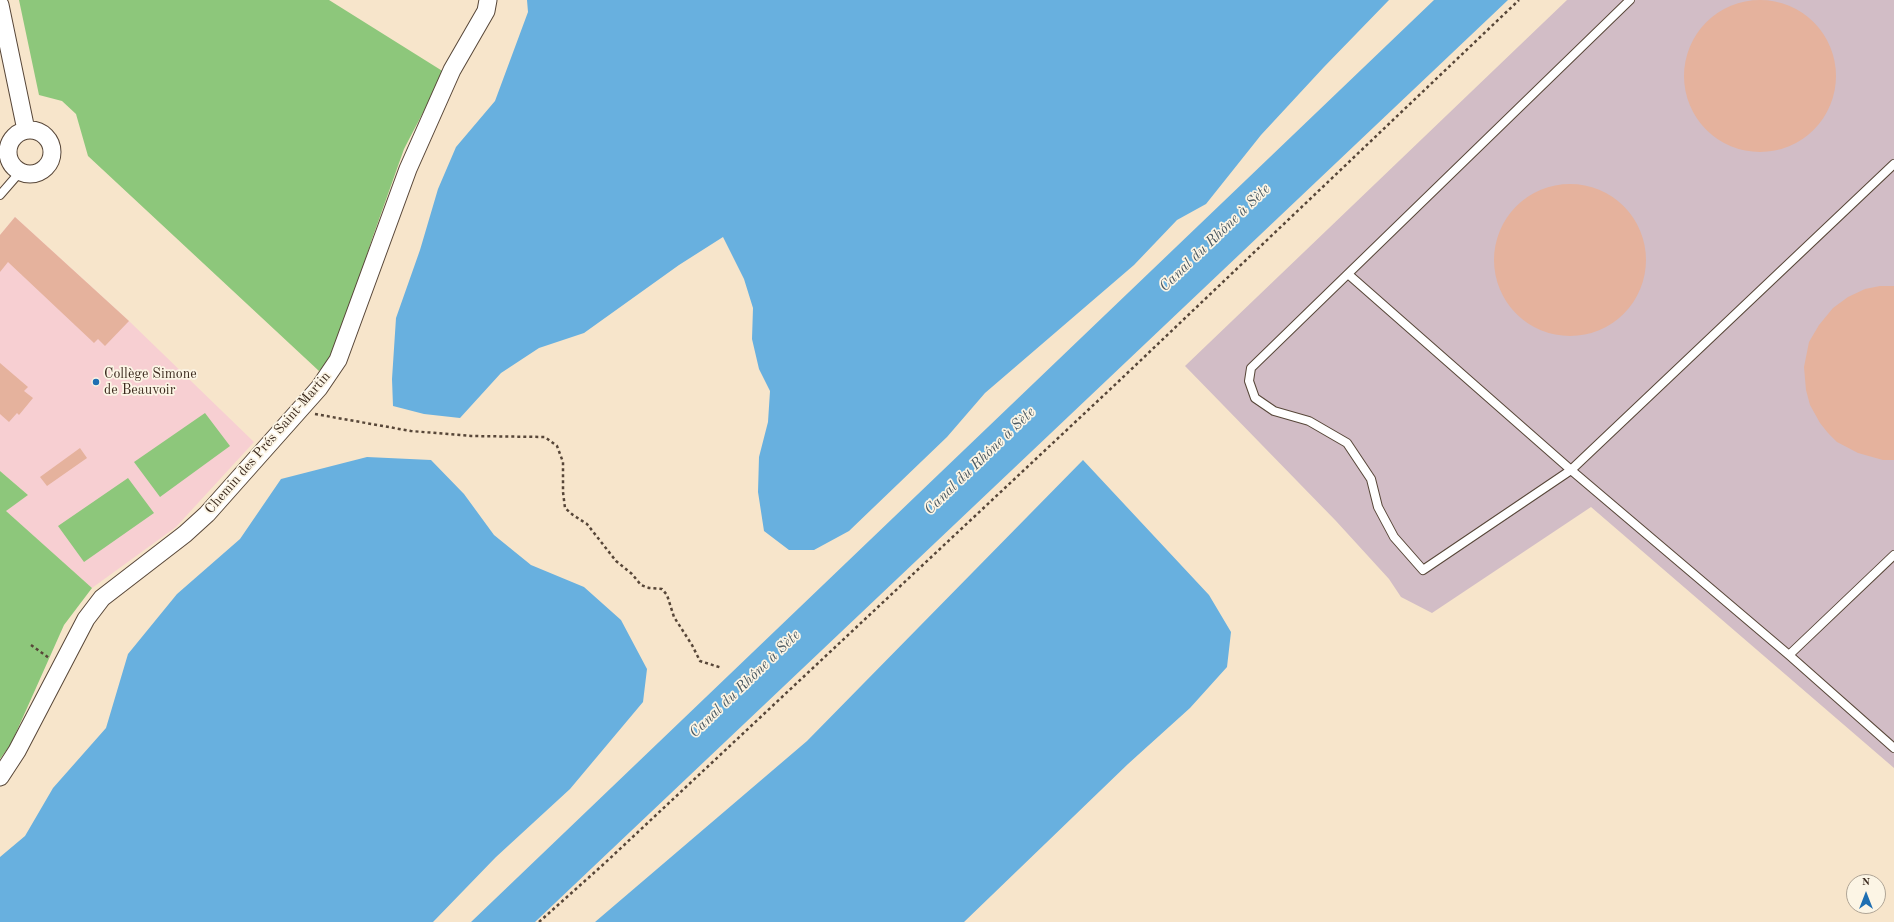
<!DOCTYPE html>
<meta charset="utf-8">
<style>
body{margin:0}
#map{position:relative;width:1894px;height:922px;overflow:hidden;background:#f7e5cb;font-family:"Old Standard TT",serif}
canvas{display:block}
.north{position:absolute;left:1846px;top:874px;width:40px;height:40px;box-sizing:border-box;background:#fcf5e5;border:1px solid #afa495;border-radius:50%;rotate:0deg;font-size:11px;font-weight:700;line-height:16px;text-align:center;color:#3b2a1e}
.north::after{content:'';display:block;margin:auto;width:14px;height:18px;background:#1f6fb2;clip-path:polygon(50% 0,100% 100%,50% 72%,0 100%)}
</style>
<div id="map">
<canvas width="1894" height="922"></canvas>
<div class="north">N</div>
</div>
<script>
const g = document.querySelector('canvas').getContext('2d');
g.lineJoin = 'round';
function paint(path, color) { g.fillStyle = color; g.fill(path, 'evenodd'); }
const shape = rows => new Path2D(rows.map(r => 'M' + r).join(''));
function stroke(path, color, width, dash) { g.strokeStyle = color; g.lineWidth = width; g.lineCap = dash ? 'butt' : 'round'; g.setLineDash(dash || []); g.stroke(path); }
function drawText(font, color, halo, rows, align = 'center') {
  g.font = font + ' "Old Standard TT",serif'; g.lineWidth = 3.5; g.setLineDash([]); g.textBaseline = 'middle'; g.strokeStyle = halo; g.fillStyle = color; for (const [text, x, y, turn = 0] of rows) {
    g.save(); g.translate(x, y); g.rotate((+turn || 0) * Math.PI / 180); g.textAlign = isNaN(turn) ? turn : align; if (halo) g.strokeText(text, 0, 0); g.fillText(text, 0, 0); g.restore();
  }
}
paint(shape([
 [15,217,129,321,254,442,176,527,92,588,5,511,28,495,0,471,0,235]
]), '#f7cfd2');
paint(shape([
 [1567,0,1894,0,1894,768,1591,507,1432,613,1401,597,1389,579,1336,521,1185,366]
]), '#d2bdc6');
paint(shape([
 [19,0,329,0,444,72,404,149,372,239,336,352,319,371,88,156,76,114,62,101,39,95],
 [205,413,230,446,160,497,134,462],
 [0,471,28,495,6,511,92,588,64,625,11,744,0,759],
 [128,478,154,513,84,562,58,526]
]), '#8dc77b');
paint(shape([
 [527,0,1389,0,1324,67,1261,135,1206,204,1177,220,1134,265,985,393,947,437,849,531,814,550,789,550,764,531,758,492,759,457,768,422,770,391,759,369,752,339,753,308,744,279,723,237,679,265,584,333,539,348,501,373,460,418,424,414,393,406,392,379,396,318,420,250,438,189,456,147,495,101,528,12],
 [1434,0,1508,0,535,922,471,922],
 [367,457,431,460,464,494,494,535,531,565,584,587,621,620,647,669,643,702,570,789,496,857,433,922,0,922,0,857,25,836,53,788,106,728,128,654,177,594,240,539,281,479],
 [1083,460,1209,595,1231,632,1227,667,1190,708,1128,764,964,922,595,922,807,741]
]), '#68b0df');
paint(shape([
 '1684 76a76 76 0 1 1 152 0a76 76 0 1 1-152 0Z',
 '1494 260a76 76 0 1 1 152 0a76 76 0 1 1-152 0Z',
 [15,217,129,321,105,346,98,339,94,343,8,262,0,272,0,235],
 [1894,286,1894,460,1883,460,1858,453,1837,442,1828,433,1820,423,1810,405,1806,390,1804,367,1809,342,1819,325,1833,308,1848,297,1865,289,1880,286],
 [0,363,28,387,24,391,33,398,19,415,17,413,9,422,0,414],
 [80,448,87,458,47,486,40,477]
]), '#e5b29d');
const lane = shape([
 [1630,0,1251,368,1249,381,1255,398,1274,411,1309,421,1347,443,1371,479,1378,507,1394,537,1423,570,1571,470,1894,164],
 [0,195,20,172],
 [1348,274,1571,470,1789,655,1894,748],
 [1789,655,1894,555]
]);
const street = shape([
 [0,5,26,130],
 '8 152a22 22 0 1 1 44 0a22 22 0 1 1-44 0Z',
 [0,777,17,751,86,619,102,598,185,534,207,514,319,388,338,360,408,169,452,70,486,11,488,0]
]);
stroke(lane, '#574638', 10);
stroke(street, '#574638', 19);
stroke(shape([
 [315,414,411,431,471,436,545,437,557,446,563,462,563,492,565,508,573,515,587,524,616,561,632,574,641,585,649,588,662,589,667,595,674,617,692,645,700,661,722,668],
 [31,645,49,658],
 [539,922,606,862,1119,381,1519,0]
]), '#574638', 2.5, [3, 3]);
stroke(lane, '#fff', 8);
stroke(street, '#fff', 17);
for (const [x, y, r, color] of [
 [96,382,4,"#1f6fb2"]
]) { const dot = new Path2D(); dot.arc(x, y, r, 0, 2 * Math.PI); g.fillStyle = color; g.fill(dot); stroke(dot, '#fcf5e5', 1.5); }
drawText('14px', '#3b2a1e', '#fcf5e5', [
 ["Collège Simone",104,374],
 ["de Beauvoir",104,390]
], 'left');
drawText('14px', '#3b2a1e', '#fcf5e5', [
 ["Chemin des Prés Saint-Martin",268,443,-49]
]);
drawText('italic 15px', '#4b5962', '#fcf5e5', [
 ["Canal du Rhône à Sète",1215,238,-44],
 ["Canal du Rhône à Sète",980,461,-44],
 ["Canal du Rhône à Sète",745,684,-44]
]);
</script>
